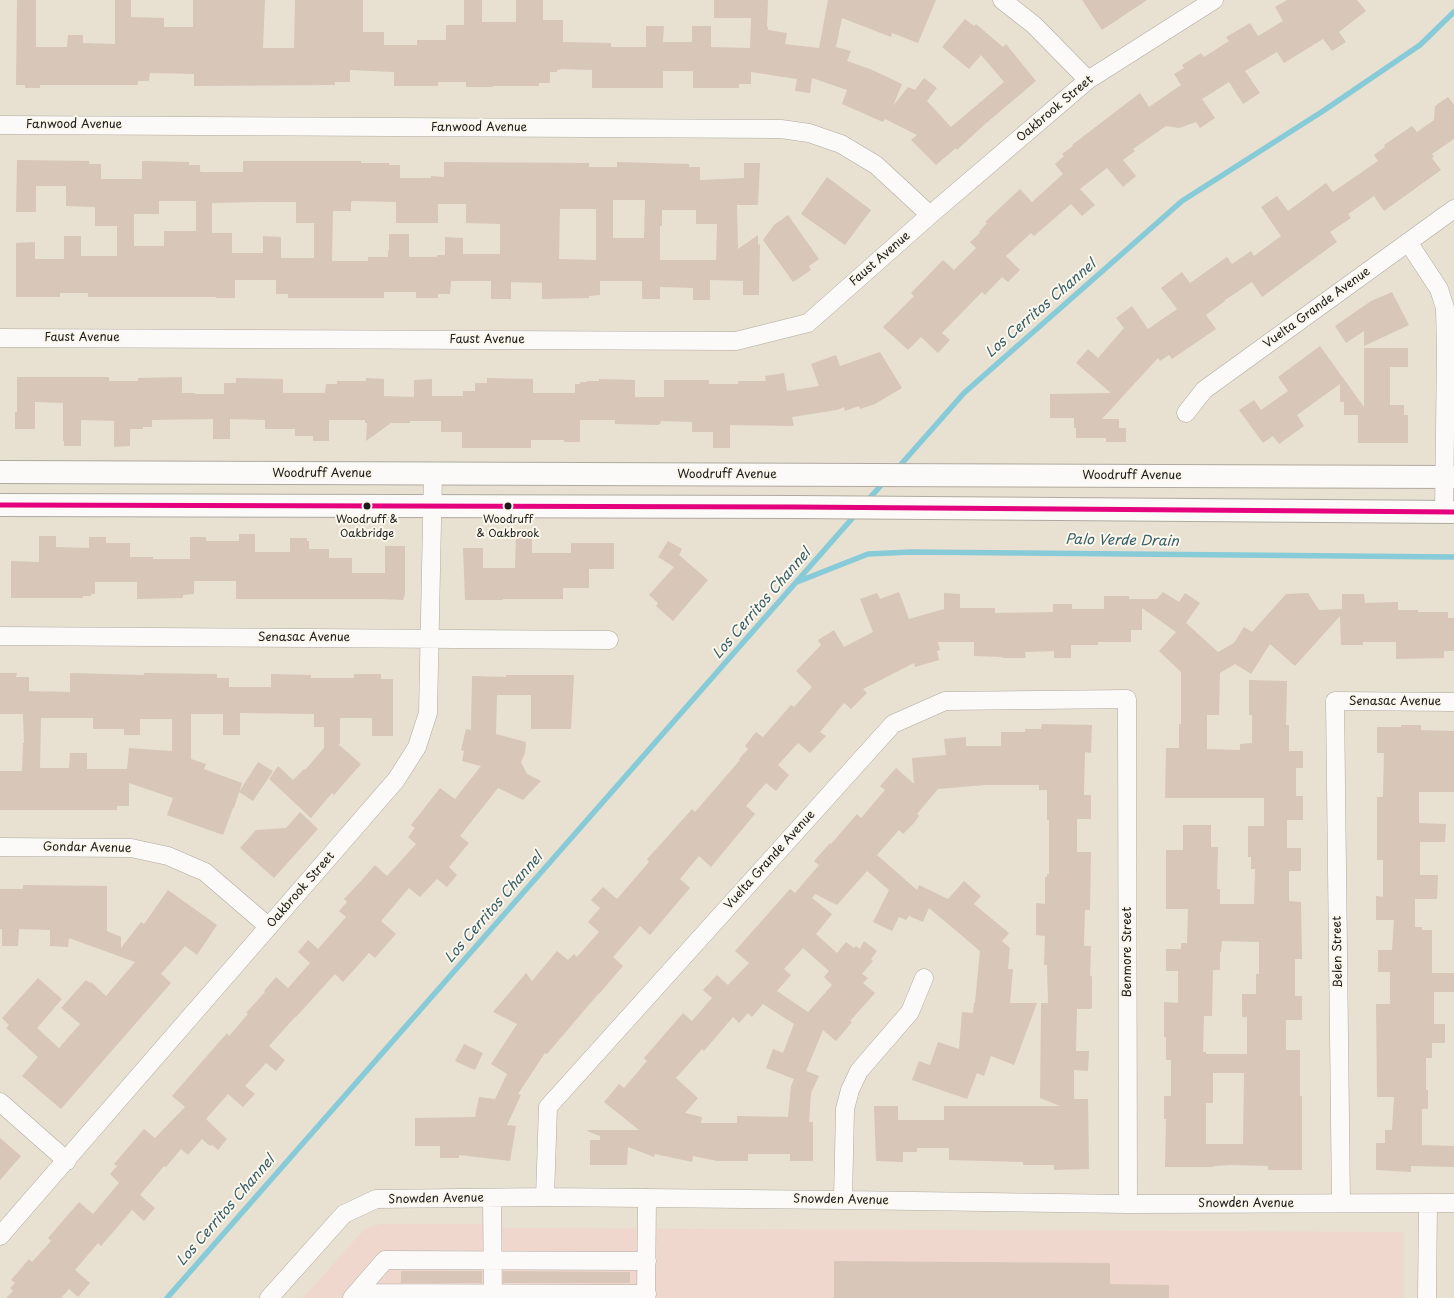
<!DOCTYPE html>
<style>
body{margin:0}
canvas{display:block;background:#e8e0d1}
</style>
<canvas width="1454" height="1298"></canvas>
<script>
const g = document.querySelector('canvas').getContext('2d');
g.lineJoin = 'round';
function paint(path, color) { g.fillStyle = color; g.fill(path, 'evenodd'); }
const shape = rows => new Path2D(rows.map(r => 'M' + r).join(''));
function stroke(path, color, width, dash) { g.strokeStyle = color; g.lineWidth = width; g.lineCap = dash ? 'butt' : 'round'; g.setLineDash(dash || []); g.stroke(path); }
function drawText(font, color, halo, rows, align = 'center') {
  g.font = font + ' "Playpen Sans",sans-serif'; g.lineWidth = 4; g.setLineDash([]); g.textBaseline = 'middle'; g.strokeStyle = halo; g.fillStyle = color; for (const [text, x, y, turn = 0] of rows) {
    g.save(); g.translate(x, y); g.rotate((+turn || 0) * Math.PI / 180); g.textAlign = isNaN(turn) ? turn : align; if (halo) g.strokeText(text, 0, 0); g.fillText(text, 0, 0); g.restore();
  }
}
paint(shape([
 [381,1224,485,1224,507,1228,1403,1232,1403,1298,303,1298,361,1233,369,1227]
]), '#f0d7ce');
stroke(shape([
 [896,470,964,393,1182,201,1323,111,1420,45,1454,12],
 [867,501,884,482],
 [797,582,868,554,911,552,1454,557],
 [167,1298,856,514]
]), '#87cbd8', 5.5);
paint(shape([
 [17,0,36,0,36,47,67,47,68,35,83,35,83,43,115,44,115,0,131,0,131,17,164,18,164,27,193,27,193,0,265,0,263,48,294,48,295,0,363,0,363,32,384,32,384,45,417,45,417,40,446,40,446,25,464,25,464,0,482,0,482,22,516,22,516,0,543,0,543,20,563,20,563,42,611,43,611,47,646,47,646,26,664,26,663,42,692,42,692,26,711,26,711,47,750,48,751,18,714,18,714,0,768,0,767,27,768,27,768,30,787,33,785,44,819,48,828,0,936,0,918,43,892,33,891,37,842,18,836,47,851,51,847,61,870,69,902,84,893,106,908,87,915,90,924,78,937,88,927,101,951,127,1004,82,981,55,969,69,942,47,965,19,974,26,976,24,1003,47,1006,44,1036,81,984,125,957,150,956,148,936,165,911,140,917,135,885,119,883,122,842,104,847,90,812,78,810,93,795,91,797,79,751,72,751,84,739,84,739,88,693,88,693,71,663,71,663,88,592,88,592,70,563,69,557,70,557,72,550,72,550,83,539,83,539,86,493,86,493,87,466,87,466,82,438,82,438,86,394,86,394,72,350,70,350,82,335,82,335,85,194,86,194,74,150,73,149,81,138,81,138,85,40,85,40,88,25,88,25,85,16,85],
 [1082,0,1147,0,1102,30],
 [1287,0,1357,0,1366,11,1339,32,1346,42,1332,51,1323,39,1284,63,1277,52,1245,71,1260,93,1243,104,1229,82,1202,99,1215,118,1200,128,1196,122,1179,128,1166,126,1133,149,1135,151,1123,160,1136,176,1123,187,1107,168,1080,189,1095,205,1082,216,1071,204,1034,236,1031,233,1006,256,1020,270,1008,282,1002,277,985,295,982,292,942,333,950,340,938,353,921,337,908,350,883,327,914,296,911,293,943,260,954,270,976,248,970,242,980,233,979,232,987,223,985,222,1020,189,1032,202,1063,174,1055,164,1064,156,1062,154,1073,146,1072,145,1140,93,1149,107,1181,85,1174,74,1184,68,1182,65,1201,53,1204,57,1229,41,1226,37,1250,23,1258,36,1283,21,1275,7],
 [1448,97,1454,105,1454,139,1432,154,1434,157,1432,158,1441,170,1384,211,1374,196,1348,214,1351,218,1330,232,1337,242,1262,297,1252,282,1225,300,1225,301,1206,315,1216,329,1172,359,1169,355,1160,361,1158,358,1102,419,1119,419,1119,428,1126,428,1126,442,1106,442,1106,438,1076,438,1076,428,1074,428,1074,418,1050,418,1050,394,1111,393,1076,363,1088,349,1098,358,1124,328,1116,318,1132,306,1148,329,1177,309,1161,288,1182,272,1190,283,1227,257,1232,264,1251,251,1254,256,1281,236,1261,207,1277,196,1288,211,1326,183,1333,192,1378,161,1374,155,1385,147,1384,145,1412,126,1417,132,1434,120,1435,106],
 [17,160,89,161,89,164,101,164,101,179,142,179,142,161,189,162,189,165,200,165,200,171,201,172,243,172,243,161,361,161,361,163,389,163,389,165,400,165,400,178,431,178,431,176,444,177,444,162,589,163,589,167,617,167,617,162,689,164,689,167,700,167,700,180,744,178,744,163,760,163,758,205,737,205,738,249,758,235,758,246,760,243,759,295,743,295,743,281,710,280,710,300,693,300,693,288,660,287,660,299,642,299,642,281,600,281,600,295,589,296,589,298,542,299,542,283,511,282,511,299,491,299,491,281,451,281,450,294,438,294,438,298,416,298,416,292,384,292,384,298,288,298,288,294,276,294,276,280,235,280,235,298,216,298,216,297,88,297,88,293,60,293,60,297,16,297,16,243,35,242,35,259,64,259,64,236,81,236,81,256,117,256,117,226,95,226,95,207,66,206,66,186,36,186,36,212,16,212],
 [613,200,645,200,644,238,613,238],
 [159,201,196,201,196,231,164,231,164,246,134,246,134,214,159,214],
 [353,201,396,202,396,223,438,223,438,204,466,204,466,223,500,224,500,254,463,254,463,238,445,237,445,255,437,255,437,257,409,257,409,234,389,234,389,250,388,250,388,257,368,257,368,261,332,261,333,211,351,211,351,202],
 [259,202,296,202,296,223,314,223,314,258,281,258,281,237,263,236,263,253,232,253,232,233,212,233,212,203],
 [560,209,596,209,596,260,559,259],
 [662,210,696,210,696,224,717,224,716,260,660,260,660,226,662,226],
 [827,177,871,210,845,245,801,214],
 [788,215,819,259,809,266,811,270,793,282,763,240,774,225],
 [1392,292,1409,325,1364,346,1364,331,1346,343,1335,326,1371,301],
 [1320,346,1364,407,1364,348,1408,348,1408,367,1390,367,1390,405,1404,405,1404,415,1408,415,1408,443,1358,443,1358,415,1344,415,1344,402,1340,402,1340,384,1297,415,1304,426,1279,444,1273,436,1263,443,1239,410,1254,400,1261,410,1288,391,1278,377],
 [880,352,902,388,875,404,860,409,859,406,845,411,844,407,837,410,792,417,794,426,730,425,730,448,713,448,713,432,692,432,692,422,661,421,660,424,657,425,615,424,615,420,580,420,580,442,564,442,564,440,531,440,531,448,462,448,462,432,441,432,441,421,410,421,410,423,391,423,366,441,367,423,365,423,365,420,329,420,329,441,313,441,313,436,295,436,295,429,265,429,265,420,230,419,230,439,213,439,213,419,152,420,152,427,143,427,143,429,130,429,130,446,114,447,114,421,81,420,81,446,64,446,64,441,63,441,63,403,35,402,35,429,15,429,15,412,17,412,17,377,109,377,109,381,138,381,138,378,182,377,182,393,195,393,195,394,224,394,224,383,236,383,236,378,283,379,283,393,325,393,326,384,337,384,337,381,366,381,366,378,384,379,384,396,414,397,414,380,432,379,432,396,463,396,463,391,475,391,475,383,487,383,487,378,533,379,533,393,575,393,575,384,580,384,580,382,587,382,587,381,599,381,599,379,635,380,635,397,664,397,664,380,709,380,709,384,738,384,738,381,766,381,765,376,784,373,787,391,819,386,811,364,836,355,840,366],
 [239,534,255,534,255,552,290,552,290,538,307,538,307,541,309,541,309,549,329,549,329,558,352,558,352,573,385,573,385,546,405,546,405,594,403,600,381,599,236,599,236,581,194,581,194,594,183,595,183,598,137,599,137,582,95,582,95,594,91,594,91,596,83,596,83,598,11,598,11,561,39,562,39,536,56,536,56,547,89,548,89,537,106,537,106,543,130,543,130,557,153,557,153,559,190,559,190,537,206,537,206,541,239,541],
 [516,538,532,538,532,553,571,553,571,543,614,543,614,569,589,569,589,588,563,588,563,599,503,599,503,600,465,600,463,548,483,548,483,568,515,568],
 [668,541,682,549,679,555,708,580,673,621,656,606,658,603,649,595,674,567,658,557],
 [899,592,909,619,944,609,944,593,960,594,960,608,995,608,995,613,1053,612,1053,604,1072,604,1072,609,1104,609,1104,596,1129,596,1129,599,1157,599,1163,592,1179,602,1185,593,1200,603,1186,623,1218,652,1234,643,1244,627,1252,632,1286,594,1308,593,1319,610,1342,609,1342,594,1364,594,1365,603,1398,602,1398,610,1418,610,1418,612,1448,612,1448,618,1454,618,1454,651,1444,651,1444,658,1396,659,1396,642,1363,642,1363,645,1341,645,1340,616,1295,666,1270,644,1251,674,1235,664,1220,673,1219,715,1207,715,1207,749,1240,750,1240,744,1252,743,1252,715,1249,715,1249,680,1287,681,1286,725,1289,725,1289,751,1303,751,1303,768,1296,768,1296,796,1303,796,1303,820,1287,820,1287,848,1301,848,1301,871,1289,871,1289,901,1301,902,1302,959,1295,959,1295,996,1302,996,1302,1020,1286,1020,1286,1050,1300,1050,1300,1096,1302,1096,1302,1170,1268,1170,1268,1166,1230,1165,1214,1166,1214,1167,1165,1167,1166,1119,1164,1119,1164,1096,1171,1096,1171,1060,1166,1060,1166,1037,1164,1037,1164,1002,1178,1003,1178,971,1166,971,1166,949,1181,949,1181,943,1187,943,1188,909,1166,909,1166,850,1183,850,1183,825,1211,825,1211,847,1218,847,1217,889,1220,889,1220,904,1254,904,1255,869,1251,869,1251,857,1248,857,1248,826,1264,826,1264,798,1165,798,1166,748,1179,748,1179,724,1181,724,1181,672,1159,651,1176,632,1142,608,1142,630,1131,630,1131,642,1098,642,1098,645,1071,645,1071,658,1054,658,1054,651,1025,652,1026,658,1002,658,1002,657,974,656,974,642,938,642,940,650,937,651,939,660,915,667,914,663,863,689,867,693,851,709,844,703,820,732,826,736,810,753,798,743,778,765,789,775,776,791,766,783,746,806,755,814,711,867,699,856,680,879,690,888,650,935,640,926,613,957,623,966,599,994,599,993,547,1054,545,1053,518,1094,521,1095,507,1125,516,1126,510,1161,459,1155,459,1158,440,1158,440,1146,415,1146,415,1118,475,1117,479,1097,495,1099,507,1074,491,1064,517,1024,493,1012,526,973,532,981,557,951,568,960,574,954,577,957,599,932,588,922,600,908,591,900,603,887,617,899,649,862,647,859,659,846,692,809,695,812,740,760,739,759,748,749,745,746,756,732,763,737,791,705,794,707,812,687,796,671,821,645,818,640,834,630,844,647,873,632,860,599,877,593,880,599],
 [1222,941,1259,942,1259,974,1256,974,1256,994,1242,994,1242,1017,1247,1017,1247,1054,1206,1054,1206,1052,1203,1052,1204,1016,1212,1016,1213,970,1220,970,1220,952,1221,952],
 [1213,1073,1244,1073,1243,1144,1206,1144,1206,1103,1213,1103],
 [0,673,17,673,16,677,29,677,29,691,70,692,70,673,144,675,144,673,217,674,217,678,229,678,229,687,271,687,271,674,311,675,311,678,354,678,354,674,381,674,381,679,393,679,393,736,372,736,372,718,340,718,340,744,338,744,361,764,334,795,332,793,311,818,269,779,278,766,293,780,304,769,305,770,324,748,324,727,314,727,314,714,240,713,240,735,223,735,223,714,191,714,191,759,206,764,204,769,242,783,234,808,233,808,223,835,167,815,173,798,129,783,129,806,117,806,117,810,0,810,0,771,22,771,23,743,24,743,23,714,0,714],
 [41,718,93,718,93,729,124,729,124,735,140,735,140,719,172,719,172,751,129,748,127,769,87,769,87,753,70,753,69,768,40,768],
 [506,675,574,675,571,729,531,729,531,695,497,695,496,734,526,742,525,753,521,762,527,774,541,781,523,800,498,788,460,836,469,843,449,867,457,875,447,887,437,879,420,897,409,888,381,921,396,934,375,958,369,953,343,982,335,974,296,1017,295,1017,269,1046,285,1060,276,1071,266,1063,245,1086,255,1094,243,1107,228,1094,206,1119,227,1139,218,1150,212,1145,210,1146,202,1139,188,1155,181,1149,166,1167,164,1166,140,1195,155,1208,144,1221,132,1210,101,1246,98,1243,75,1270,90,1283,78,1297,69,1289,61,1298,6,1298,13,1291,10,1288,15,1283,11,1280,29,1259,32,1262,51,1241,48,1238,79,1202,93,1214,119,1183,110,1174,117,1166,114,1164,144,1129,155,1138,185,1107,172,1096,227,1033,229,1036,248,1014,246,1013,265,992,264,991,276,977,288,988,310,963,298,952,308,940,318,949,346,917,339,911,347,902,344,899,360,882,375,865,387,876,416,844,408,837,415,828,411,825,440,788,455,799,481,766,462,761,464,751,461,750,466,729,471,730,472,676,506,677],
 [1042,724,1092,725,1091,753,1085,752,1084,795,1091,795,1091,819,1077,819,1077,852,1091,852,1090,910,1085,910,1084,946,1091,946,1090,975,1092,977,1092,1007,1091,1009,1077,1009,1076,1051,1089,1051,1088,1071,1074,1070,1074,1099,1088,1099,1089,1169,1054,1170,1054,1165,1023,1165,1023,1162,949,1160,949,1148,917,1148,917,1152,903,1152,903,1162,876,1161,874,1106,898,1106,898,1120,944,1120,944,1106,1060,1106,1040,1098,1041,1003,1048,1003,1047,965,1044,965,1045,936,1036,935,1036,903,1045,904,1045,877,1047,877,1047,874,1049,874,1049,820,1047,820,1047,790,1039,790,1039,785,985,785,938,789,917,814,919,816,914,823,903,834,899,830,877,855,917,890,919,885,948,899,964,881,981,896,974,904,1009,933,1002,941,1010,948,1008,969,1013,969,1010,1003,1037,1003,1014,1065,991,1056,984,1076,977,1073,967,1099,912,1080,919,1061,930,1065,938,1042,959,1049,962,1012,973,1013,974,1003,975,1003,980,951,929,908,923,922,909,916,906,920,899,917,892,931,873,922,889,890,867,871,837,905,815,894,812,898,832,914,816,934,837,953,846,942,854,948,856,946,860,949,864,941,877,951,871,959,873,961,862,974,868,978,863,983,875,993,850,1021,852,1022,836,1041,823,1030,806,1071,819,1076,811,1093,809,1122,813,1122,813,1161,790,1161,790,1154,748,1154,748,1161,717,1161,693,1156,692,1162,655,1154,654,1157,628,1147,627,1165,590,1165,590,1140,600,1140,600,1136,587,1131,588,1130,639,1130,604,1102,619,1084,624,1088,647,1061,644,1058,683,1013,692,1021,712,998,703,990,717,975,728,985,749,963,735,951,790,889,795,893,819,865,814,861,830,843,831,844,857,814,861,818,885,790,880,786,896,768,914,784,912,758,946,755,944,739,966,737,966,746,1001,746,1001,732,1025,732,1025,729,1041,729],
 [803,948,829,971,824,977,832,985,808,1012,777,991,791,975,784,969],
 [763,1004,794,1024,783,1053,773,1049,766,1068,794,1079,791,1086,788,1117,737,1116,737,1123,701,1123,702,1117,685,1113,698,1098,676,1078,702,1049,704,1051,733,1017,739,1023,748,1013,752,1017],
 [1401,725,1421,725,1421,730,1454,731,1454,792,1419,792,1419,823,1446,824,1445,842,1420,842,1420,875,1438,875,1437,899,1415,899,1415,927,1422,927,1422,930,1432,930,1432,973,1454,973,1454,992,1434,992,1434,1024,1445,1024,1445,1043,1432,1043,1432,1058,1426,1058,1426,1090,1428,1090,1428,1109,1422,1109,1422,1145,1454,1146,1454,1167,1411,1166,1411,1172,1376,1170,1376,1143,1385,1143,1385,1130,1392,1130,1394,1097,1377,1097,1376,1004,1390,1004,1390,972,1378,972,1378,950,1392,950,1394,920,1376,920,1376,896,1383,897,1383,860,1377,860,1377,797,1383,797,1384,753,1377,753,1377,727,1401,727],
 [258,762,273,771,253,801,239,792],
 [300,812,318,829,274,878,240,848,256,830,286,828],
 [23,885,107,886,107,931,121,937,121,948,141,922,144,924,168,890,217,925,197,955,185,946,161,974,171,983,61,1109,22,1076,38,1057,6,1028,9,1025,2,1018,38,978,62,999,37,1028,59,1048,80,1024,61,1008,86,980,90,983,91,982,106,996,135,962,69,938,68,947,50,946,50,930,19,929,18,946,2,946,2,929,0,929,0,889,23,889],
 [464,1044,483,1053,475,1070,455,1061],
 [0,1138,21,1156,0,1180],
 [834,1261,1110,1263,1110,1284,1169,1285,1169,1298,834,1298],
 [401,1271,482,1271,482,1283,401,1283],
 [503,1271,630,1272,630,1283,503,1283]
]), '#d8c6b9');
const minor = shape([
 [1002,0,1034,25,1088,80],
 [0,125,781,129,809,133,841,144,876,165,930,215],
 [1408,242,1439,289,1445,308,1446,349,1444,512],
 [0,338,736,341,808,323,930,215,1088,80,1214,0],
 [1186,413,1204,390,1454,209],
 [0,636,609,640],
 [0,847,131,848,168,856,205,872,269,927],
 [0,1102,67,1161],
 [545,1197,548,1107,893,724,945,701,1127,699,1128,1204],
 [492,1198,493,1298],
 [843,1200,845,1109,850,1090,859,1071,910,1012,924,978],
 [1341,1203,1335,701,1454,702],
 [0,1236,396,780,417,747,428,713,433,474],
 [357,1293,647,1294],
 [269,1298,344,1214,376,1199,545,1197,843,1200,1128,1204,1454,1203],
 [352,1298,385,1260,647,1261],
 [646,1298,647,1198],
 [1427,1298,1428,1203]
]);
const major = shape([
 [0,472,1454,477],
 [0,505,796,507,1454,512]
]);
stroke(minor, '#afaaa0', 19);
stroke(major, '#afaaa0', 24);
stroke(minor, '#fcfaf8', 18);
stroke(major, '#fcfaf8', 22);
stroke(shape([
 [0,505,796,507,1454,512]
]), '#e5007d', 5);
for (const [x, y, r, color] of [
 [367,506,4.5,"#1c1c1c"],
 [508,506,4.5,"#1c1c1c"]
]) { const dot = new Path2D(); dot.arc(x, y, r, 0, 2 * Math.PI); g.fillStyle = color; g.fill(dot); stroke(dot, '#fbf7ec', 2); }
drawText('11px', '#1c1c1c', '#fbf7ec', [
 ["Woodruff &",367,520],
 ["Oakbridge",367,534],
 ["Woodruff",508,520],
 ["& Oakbrook",508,534]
]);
drawText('12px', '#1c1c1c', '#fbf7ec', [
 ["Oakbrook Street",1055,109,-40],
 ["Fanwood Avenue",74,125],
 ["Fanwood Avenue",479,128],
 ["Faust Avenue",880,259,-41],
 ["Vuelta Grande Avenue",1317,308,-36],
 ["Faust Avenue",82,338],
 ["Faust Avenue",487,340],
 ["Woodruff Avenue",322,474],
 ["Woodruff Avenue",727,475],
 ["Woodruff Avenue",1132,476],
 ["Senasac Avenue",304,638],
 ["Senasac Avenue",1395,702],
 ["Gondar Avenue",87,848,1],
 ["Vuelta Grande Avenue",770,860,-48],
 ["Oakbrook Street",301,890,-49],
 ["Benmore Street",1128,952,-90],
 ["Belen Street",1338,952,-91],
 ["Snowden Avenue",436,1199,-1],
 ["Snowden Avenue",841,1200,1],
 ["Snowden Avenue",1246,1204]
]);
drawText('italic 14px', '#365e68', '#fbf7ec', [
 ["Los Cerritos Channel",1041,309,-41],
 ["Palo Verde Drain",1122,541,1],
 ["Los Cerritos Channel",762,604,-49],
 ["Los Cerritos Channel",494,908,-49],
 ["Los Cerritos Channel",226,1211,-49]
]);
</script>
